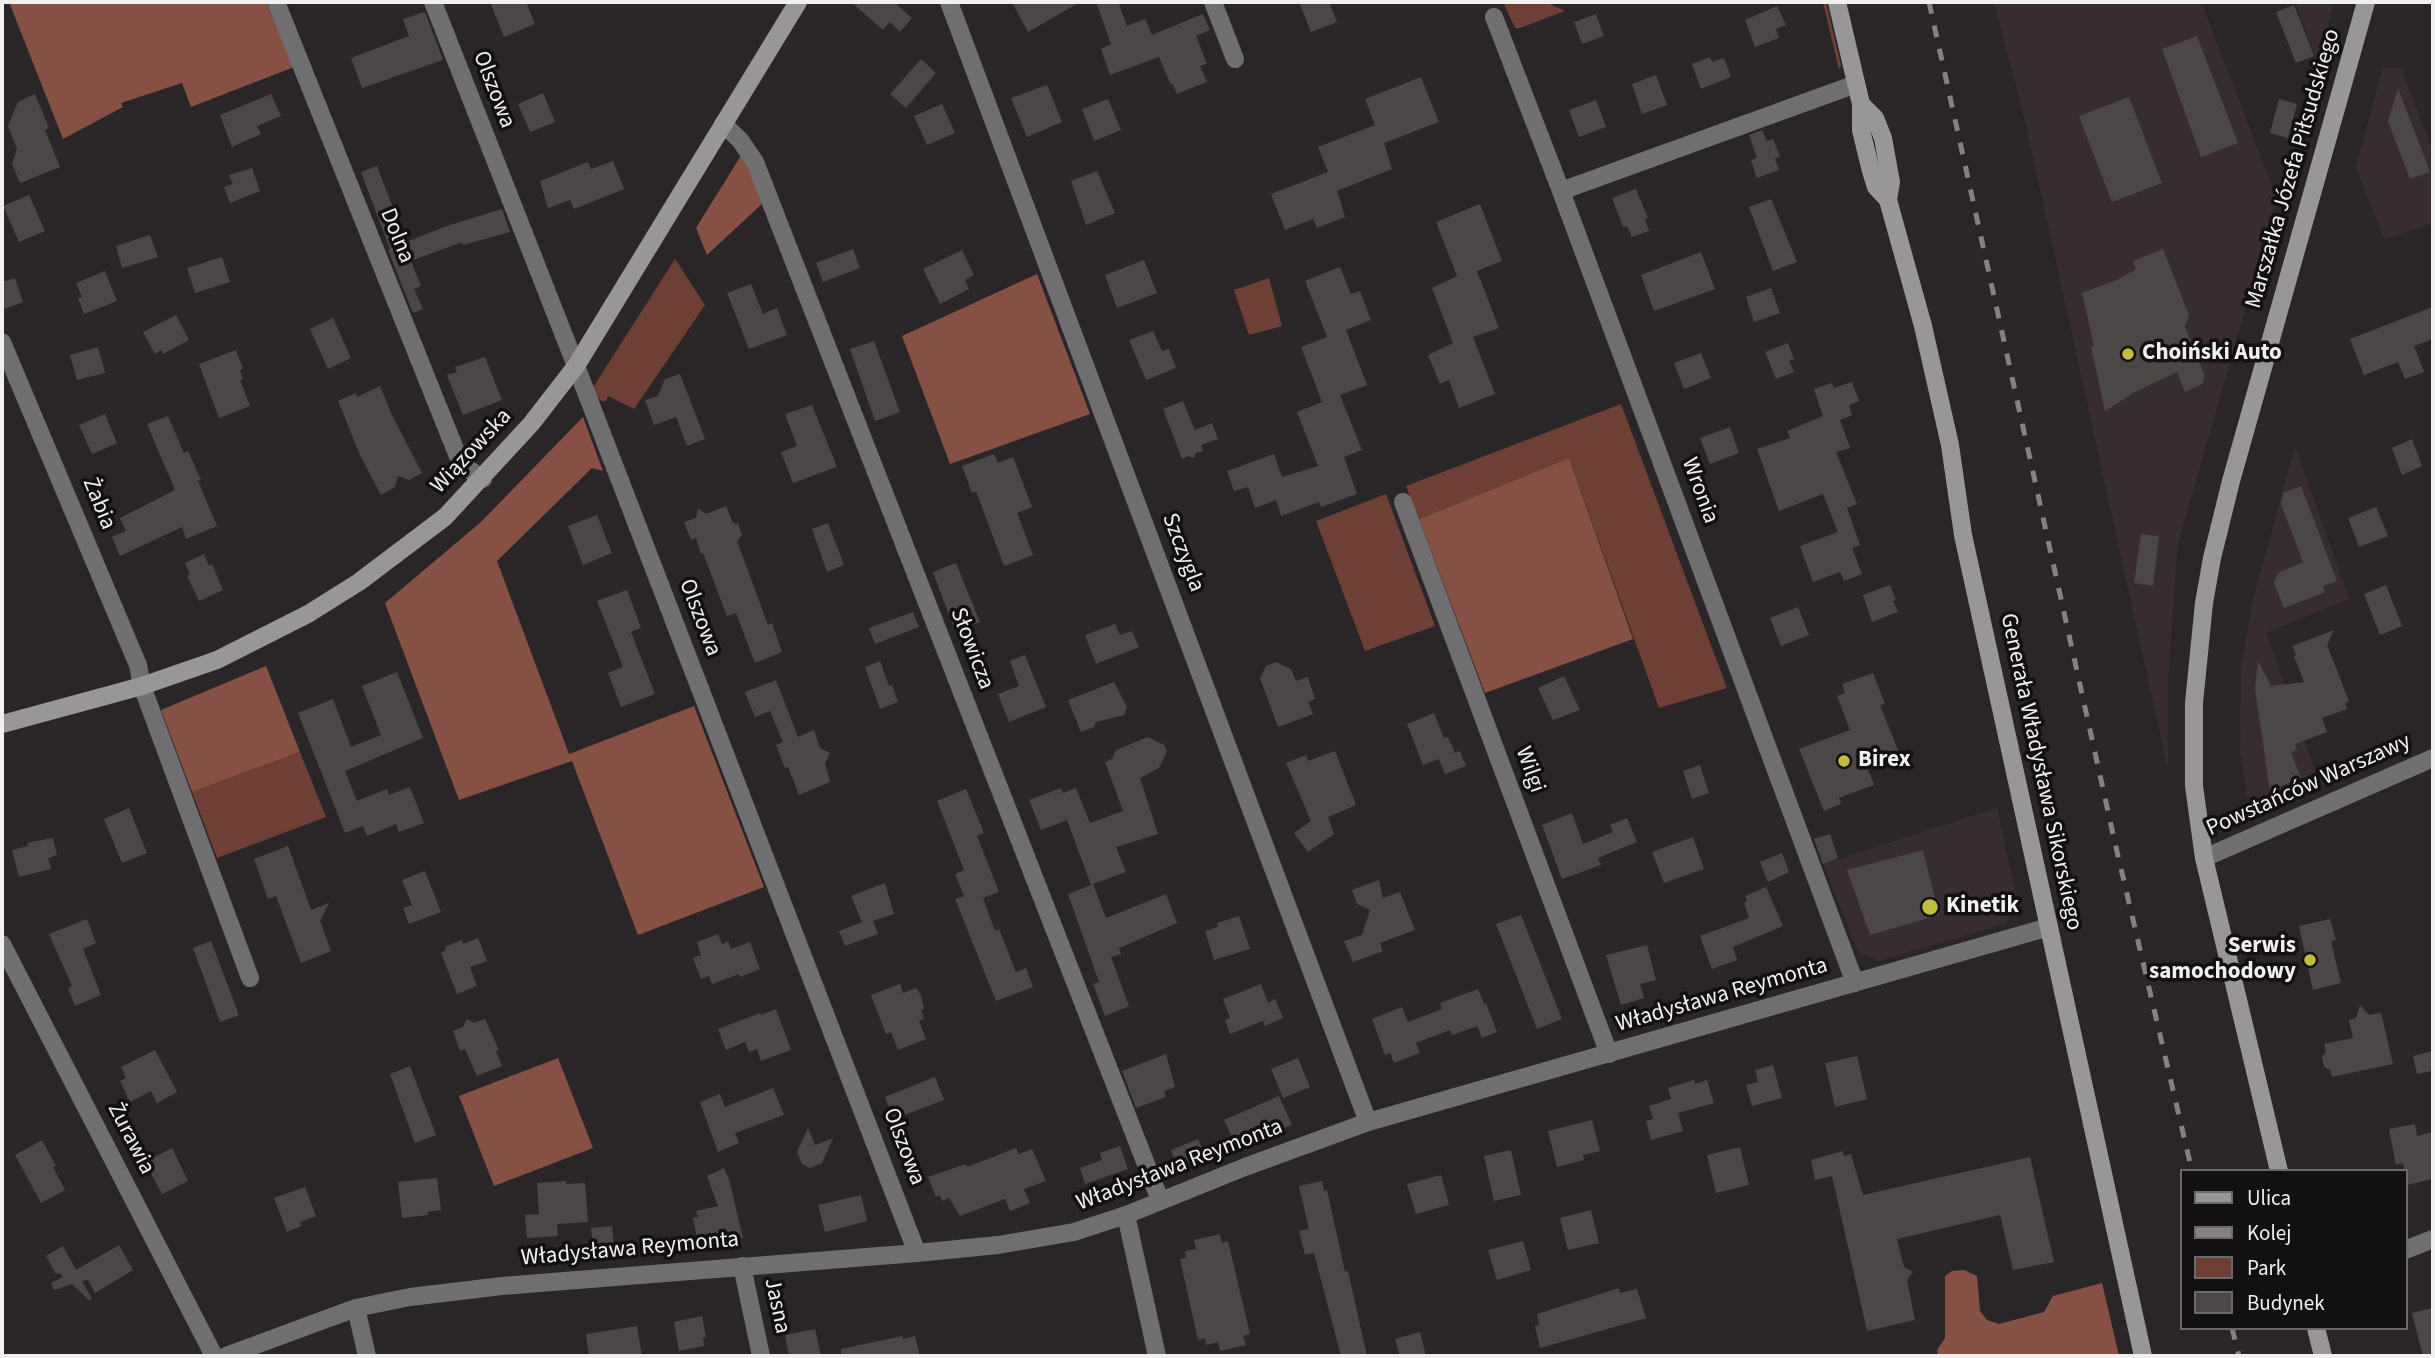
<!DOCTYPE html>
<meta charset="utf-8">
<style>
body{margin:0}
#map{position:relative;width:2435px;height:1358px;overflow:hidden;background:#2a2628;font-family:"Source Sans 3",sans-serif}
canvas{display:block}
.frame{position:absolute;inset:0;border:4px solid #f2eff1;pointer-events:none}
.legend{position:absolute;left:2180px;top:1169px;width:228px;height:161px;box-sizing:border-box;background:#121011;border:2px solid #6c696b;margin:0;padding:9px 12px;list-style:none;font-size:21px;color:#f2eff1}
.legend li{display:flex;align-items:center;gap:14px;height:35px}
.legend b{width:35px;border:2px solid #6c696b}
</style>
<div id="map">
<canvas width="2435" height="1358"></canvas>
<div class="frame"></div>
<ul class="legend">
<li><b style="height:9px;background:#989699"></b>Ulica</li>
<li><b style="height:9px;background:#858183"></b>Kolej</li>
<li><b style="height:19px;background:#6e3f35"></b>Park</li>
<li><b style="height:19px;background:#4c4747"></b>Budynek</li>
</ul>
</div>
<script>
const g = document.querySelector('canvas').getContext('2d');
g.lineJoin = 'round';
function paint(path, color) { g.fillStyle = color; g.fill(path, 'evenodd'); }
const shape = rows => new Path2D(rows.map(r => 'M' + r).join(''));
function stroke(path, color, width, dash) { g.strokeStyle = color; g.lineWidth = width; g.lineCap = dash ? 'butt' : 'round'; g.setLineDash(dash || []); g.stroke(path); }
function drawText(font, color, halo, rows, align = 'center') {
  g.font = font + ' "Source Sans 3",sans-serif'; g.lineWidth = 7; g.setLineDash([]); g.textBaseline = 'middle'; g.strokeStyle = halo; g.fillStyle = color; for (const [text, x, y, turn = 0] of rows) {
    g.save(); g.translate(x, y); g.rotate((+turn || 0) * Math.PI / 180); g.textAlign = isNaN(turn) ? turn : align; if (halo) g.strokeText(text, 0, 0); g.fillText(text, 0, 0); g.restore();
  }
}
paint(shape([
 [1994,2,2201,2,2277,199,2178,543,2168,677,2168,770,2025,121],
 [2295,2,2333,2,2319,66],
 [2383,68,2401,68,2433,152,2433,223,2384,239,2356,167],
 [2295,446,2349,599,2266,633,2322,789,2251,819,2240,752,2241,669,2252,604],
 [1997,808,2018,905,2005,924,1878,961,1858,951,1823,864]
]), '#372c32');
paint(shape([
 [1503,2,1546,2,1565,11,1520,28,1515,28],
 [1823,2,1826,2,1841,65,1839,70],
 [675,259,705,305,634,409,608,396,606,401,602,401,590,392],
 [1269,278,1282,326,1249,335,1234,290],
 [1621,404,1727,688,1659,708,1569,458,1419,519,1406,486],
 [1386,494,1435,626,1365,651,1316,521],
 [300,752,326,817,217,858,192,792]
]), '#6e3f35');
paint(shape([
 [9,2,266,2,294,67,191,107,182,83,121,103,123,107,63,139],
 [742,154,764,202,707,255,696,228],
 [1037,274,1090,414,950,464,902,336],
 [583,417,603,471,592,468,497,561,569,754,694,706,764,887,638,935,572,761,459,800,385,603,481,522],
 [1569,458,1633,639,1485,693,1419,519],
 [266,666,300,752,192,792,161,710],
 [558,1058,593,1148,494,1186,459,1096],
 [1964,1270,1977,1276,1980,1311,1987,1320,1999,1324,2044,1312,2053,1296,2102,1283,2119,1356,1938,1356,1937,1350,1945,1338,1945,1276,1952,1271]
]), '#865045');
paint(shape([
 [490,2,526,2,535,24,504,37],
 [851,2,894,2,912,18,900,32,890,22,883,30],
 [1012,2,1080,2,1028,32],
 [1096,2,1118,2,1127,26,1145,19,1152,35,1203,14,1210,30,1196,36,1207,64,1200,66,1207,82,1177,94,1173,84,1171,85,1159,57,1110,75,1101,49,1111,44],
 [1299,2,1329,2,1337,22,1311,32],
 [2294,5,2314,56,2296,63,2276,12],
 [1777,6,1786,25,1776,29,1779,38,1755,47,1745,20],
 [425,12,443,60,362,88,351,58,409,36,403,19],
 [1596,14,1604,36,1582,44,1574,22],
 [2197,36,2238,143,2201,157,2162,49],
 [1710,57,1712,62,1724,58,1731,77,1701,89,1692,64],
 [921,59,936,73,906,108,890,94],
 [1656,75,1667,105,1642,114,1632,84],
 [1421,77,1439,122,1384,143,1392,169,1337,191,1345,217,1317,228,1313,219,1285,230,1271,194,1328,172,1318,147,1375,125,1365,99],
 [1047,85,1062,122,1027,137,1011,98],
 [2398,88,2430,172,2410,179,2388,121],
 [543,93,555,122,530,132,518,104],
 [35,94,49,128,45,130,60,167,20,183,12,164,17,149,8,126,18,102],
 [271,94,281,116,257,126,261,134,232,147,220,115],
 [2129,97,2162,183,2112,202,2079,116],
 [1108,99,1121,130,1094,141,1082,109],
 [2279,99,2297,104,2288,138,2270,133],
 [1596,100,1606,127,1579,137,1569,110],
 [942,104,955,133,927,145,914,116],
 [1762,130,1767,141,1773,139,1780,156,1775,159,1779,170,1757,178,1751,160,1757,158,1749,135],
 [613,161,624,189,574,209,570,200,548,208,540,181,588,162,591,169],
 [377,166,406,242,447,226,502,209,510,232,463,245,462,242,411,261,421,286,414,289,423,309,413,313,388,250,390,249,361,172],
 [252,168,260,191,230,203,224,187,233,184,229,175],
 [1097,171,1115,213,1086,225,1071,181],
 [1636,189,1648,218,1645,219,1649,231,1632,237,1627,226,1623,227,1612,198],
 [29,195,45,231,19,242,3,206],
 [1771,199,1797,262,1773,271,1749,207],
 [1480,204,1502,261,1477,271,1499,328,1473,337,1495,394,1459,408,1449,380,1440,384,1428,355,1453,343,1432,288,1457,276,1436,222],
 [150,235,158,257,122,268,116,246],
 [853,249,860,268,823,282,816,263],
 [2163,249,2189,315,2185,327,2205,376,2202,384,2185,392,2177,372,2133,393,2105,411,2091,347,2094,346,2082,293,2119,279,2136,269,2133,261],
 [962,250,974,275,965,280,969,289,940,304,923,269],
 [1701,252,1715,289,1654,311,1641,275],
 [222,257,230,282,195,293,187,268],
 [1144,260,1157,293,1117,308,1105,275],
 [1340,267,1351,294,1360,291,1371,320,1346,330,1367,385,1340,395,1362,450,1344,457,1357,494,1321,507,1319,502,1281,516,1276,500,1255,508,1248,487,1234,491,1227,471,1274,454,1282,477,1318,466,1297,412,1322,402,1301,347,1327,337,1305,281],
 [105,271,117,301,84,314,78,298,82,297,76,283],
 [15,278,23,302,2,310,2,282],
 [751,284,763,314,777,308,787,335,749,349,727,293],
 [1771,288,1780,313,1754,322,1746,297],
 [2433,307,2433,339,2414,346,2424,372,2405,379,2398,362,2364,375,2350,339],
 [176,315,189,340,163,354,161,350,155,354,143,332],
 [333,318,351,358,328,369,310,329],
 [1153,331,1162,351,1169,349,1176,368,1146,380,1129,340],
 [874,341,900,412,875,421,850,349],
 [1788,343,1794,359,1789,361,1794,372,1776,379,1765,352],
 [98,347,105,373,77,380,70,355],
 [236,350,243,369,240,370,243,379,240,380,250,406,219,418,199,364],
 [1701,353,1711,378,1684,389,1674,363],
 [485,357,502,400,463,415,447,375,457,372,455,367],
 [680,374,705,439,687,446,676,417,654,425,645,400,658,396,665,379],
 [1852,382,1859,401,1849,405,1852,415,1840,420,1850,448,1836,452,1857,504,1847,508,1860,545,1852,548,1862,574,1844,581,1840,572,1813,582,1800,546,1838,532,1823,494,1779,511,1757,449,1790,438,1787,431,1823,416,1814,389,1832,383,1834,388],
 [380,386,393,417,422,473,409,480,398,476,395,487,381,495,360,455,338,401,356,393,357,397],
 [1183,401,1195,430,1212,423,1218,439,1201,445,1203,451,1196,453,1194,458,1188,456,1182,459,1163,409],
 [812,405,837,467,793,483,781,452,797,446,785,414],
 [105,414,117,443,92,454,79,425],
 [168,416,184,453,188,451,201,480,198,481,217,526,186,539,182,527,120,556,112,537,126,531,120,518,175,490,147,424],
 [1730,427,1739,453,1710,464,1700,438],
 [2412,439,2422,466,2402,475,2392,448],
 [994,454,998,463,1013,457,1032,507,1017,513,1033,555,1004,566,976,491,972,493,962,466],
 [2301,486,2337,581,2323,586,2325,592,2284,608,2274,583,2278,573,2303,562,2281,504,2283,493],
 [726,506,733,523,738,524,742,535,737,541,768,625,772,623,782,652,755,663,736,613,727,616,703,553,701,554,696,538,691,540,684,522,696,518,698,508,706,514],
 [2376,507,2388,536,2359,547,2348,518],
 [597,515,612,553,583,565,568,526],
 [828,523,844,565,827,572,812,529],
 [2141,534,2159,536,2153,586,2134,583],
 [204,554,209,566,212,564,223,590,199,601,187,576,190,574,185,563],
 [956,563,980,622,955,631,933,572],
 [1890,585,1896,600,1893,601,1898,612,1872,622,1863,595],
 [2386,585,2402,626,2380,635,2364,594],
 [627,590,641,628,631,632,655,694,621,707,608,673,623,667,597,601],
 [1798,607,1809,635,1781,646,1770,618],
 [913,612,919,627,875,644,869,628],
 [1115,624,1120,635,1132,631,1139,647,1096,664,1085,635],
 [2334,630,2327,645,2349,701,2345,703,2347,709,2322,718,2327,732,2295,744,2297,750,2291,752,2301,778,2270,791,2255,689,2258,661,2271,686,2304,682,2294,656,2296,655,2292,646],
 [1025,655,1046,707,1009,722,998,694,1019,686,1010,661],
 [880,661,889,686,892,685,898,702,880,709,865,667],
 [1276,662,1291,669,1296,681,1308,677,1315,699,1308,702,1313,714,1278,727,1260,678,1266,666],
 [397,672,423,738,345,771,357,801,387,789,389,795,410,787,424,823,399,832,396,824,367,836,363,826,345,833,298,713,333,699,351,747,381,735,362,686],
 [1873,673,1885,704,1880,705,1900,755,1867,767,1874,785,1839,798,1841,804,1824,811,1799,749,1850,730,1837,696,1845,693,1842,684],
 [1564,676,1580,710,1553,720,1538,688],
 [776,680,798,737,814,730,820,748,830,753,825,763,830,782,799,795,788,767,785,768,776,745,783,742,770,711,755,717,745,692],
 [1114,682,1127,707,1124,715,1096,722,1094,727,1081,732,1068,700],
 [1434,713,1444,738,1448,737,1455,753,1460,751,1466,766,1445,774,1439,759,1423,765,1407,724],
 [1148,737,1164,745,1167,751,1159,768,1140,778,1158,834,1116,847,1126,872,1093,884,1106,918,1166,894,1177,923,1119,948,1121,954,1111,957,1129,1006,1105,1016,1093,984,1099,982,1068,894,1091,885,1067,820,1041,830,1029,800,1061,788,1063,793,1076,788,1090,823,1123,811,1105,762,1112,759,1116,750],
 [1335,751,1356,805,1328,817,1334,834,1308,852,1294,833,1311,821,1286,763,1306,755,1308,761],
 [1700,765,1709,793,1692,799,1683,771],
 [966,789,984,833,977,836,999,892,983,898,995,931,999,929,1016,972,1026,968,1033,987,996,1001,955,899,964,896,955,874,964,870,937,801],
 [129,808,147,853,122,863,104,819],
 [1572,813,1583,844,1613,832,1610,825,1627,818,1637,842,1598,858,1601,865,1562,879,1542,825],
 [1830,834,1838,858,1823,864,1814,839],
 [1693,837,1704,869,1664,883,1652,852],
 [53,838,57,855,48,858,51,869,19,877,12,850,28,846,27,843],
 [288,846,311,910,329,903,320,921,331,951,301,963,276,896,268,899,254,859],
 [1923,850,1939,915,1870,935,1847,870],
 [1782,853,1789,872,1768,882,1760,862],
 [425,871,441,912,409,924,403,908,412,905,402,880],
 [1379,880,1383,898,1400,892,1415,930,1380,943,1383,951,1353,962,1344,941,1362,935,1370,910,1357,904,1352,890],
 [885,883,894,914,873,921,878,934,845,946,839,931,862,922,851,896],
 [1766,887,1783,926,1733,947,1737,960,1712,969,1700,936,1749,918,1744,903,1747,901,1745,896],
 [1521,915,1562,1019,1537,1029,1496,924],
 [1239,916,1250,949,1214,960,1205,931,1218,927,1217,923],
 [87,919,96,943,83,949,101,995,75,1006,68,988,72,986,49,934],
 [2330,919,2336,940,2331,941,2341,983,2313,990,2299,926],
 [718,934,722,944,728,941,731,949,750,942,760,969,740,977,739,974,712,984,709,976,701,979,693,958,701,955,697,942],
 [478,938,487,961,470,967,477,986,457,994,441,953,446,950,445,947,462,940,463,944],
 [211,941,239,1015,220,1022,193,948],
 [1647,945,1656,980,1640,984,1644,998,1621,1005,1606,955],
 [900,984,903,993,916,988,921,995,924,1009,921,1010,924,1019,919,1021,926,1039,898,1050,891,1032,886,1034,871,995],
 [1261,984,1268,1003,1275,999,1283,1018,1265,1026,1263,1021,1230,1034,1225,1020,1230,1018,1223,999],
 [1478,989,1484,1004,1486,1003,1497,1032,1482,1038,1477,1026,1452,1035,1450,1030,1416,1043,1420,1053,1394,1063,1390,1053,1385,1055,1372,1019,1402,1007,1408,1022,1442,1009,1440,1003],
 [2360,1005,2369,1015,2381,1013,2393,1064,2332,1077,2330,1070,2324,1067,2322,1057,2326,1052,2324,1044,2353,1038,2349,1020,2356,1018],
 [776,1009,791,1050,761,1061,757,1049,749,1052,745,1042,726,1050,718,1029,760,1013,761,1015],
 [467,1019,474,1023,485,1019,499,1050,496,1051,502,1066,477,1076,465,1049,460,1051,453,1031,463,1027],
 [155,1050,177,1092,157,1103,151,1091,130,1102,120,1081,126,1078,121,1067],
 [2433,1051,2433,1071,2417,1074,2413,1056],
 [1166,1054,1175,1087,1164,1091,1166,1097,1136,1108,1122,1071],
 [1857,1056,1867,1099,1835,1107,1825,1063],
 [1298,1058,1310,1087,1283,1098,1271,1069],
 [1773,1065,1782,1098,1752,1106,1746,1085,1758,1082,1755,1070],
 [410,1066,436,1135,415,1143,390,1074],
 [935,1077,944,1100,904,1115,903,1113,893,1117,885,1097],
 [1694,1080,1695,1084,1707,1080,1714,1103,1678,1113,1683,1131,1651,1140,1646,1121,1653,1119,1649,1106,1671,1099,1668,1088],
 [773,1088,784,1115,735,1133,739,1143,718,1152,700,1102,720,1094,725,1107],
 [1279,1096,1292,1125,1236,1146,1224,1120],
 [1592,1120,1600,1151,1583,1155,1584,1160,1557,1167,1548,1131],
 [2415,1124,2417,1136,2433,1132,2433,1179,2407,1185,2403,1163,2396,1165,2389,1129],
 [808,1128,815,1145,833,1138,822,1163,810,1168,802,1164,797,1152],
 [1198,1139,1205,1156,1177,1167,1171,1150],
 [42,1140,56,1166,53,1167,65,1190,41,1203,15,1155],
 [1120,1146,1128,1169,1085,1184,1080,1168,1102,1160,1100,1153],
 [1740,1147,1749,1185,1716,1193,1707,1155],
 [172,1148,188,1181,162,1194,145,1162],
 [1016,1148,1019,1154,1032,1149,1046,1181,1024,1189,1030,1203,1010,1211,1005,1199,960,1216,949,1198,942,1201,940,1195,936,1197,928,1177,966,1164,967,1167],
 [1511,1150,1521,1195,1494,1201,1484,1156],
 [1843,1151,1844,1156,1851,1154,1863,1195,2030,1157,2054,1262,2013,1270,2000,1215,1897,1239,1904,1267,1913,1272,1907,1280,1915,1320,1867,1331,1832,1176,1815,1180,1811,1160],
 [724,1168,729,1179,743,1238,699,1248,693,1218,698,1217,696,1211,718,1206,707,1176],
 [1441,1175,1449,1205,1416,1214,1407,1184],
 [437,1178,441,1210,428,1212,428,1215,402,1218,398,1182],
 [566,1181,566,1184,585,1183,588,1222,557,1224,558,1236,527,1238,525,1215,539,1214,537,1183],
 [1322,1181,1324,1191,1327,1190,1345,1272,1348,1271,1367,1356,1341,1356,1314,1253,1305,1255,1299,1231,1309,1229,1299,1186],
 [305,1187,316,1216,300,1222,301,1226,287,1232,274,1198],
 [861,1195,867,1221,825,1232,818,1205],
 [1591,1210,1599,1243,1568,1250,1560,1218],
 [612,1226,614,1246,593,1248,591,1228],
 [1220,1234,1222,1243,1228,1241,1250,1334,1243,1336,1246,1345,1220,1351,1218,1342,1206,1345,1205,1338,1198,1340,1180,1259,1186,1258,1185,1251,1196,1249,1194,1240],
 [1523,1241,1531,1270,1497,1280,1488,1250],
 [119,1245,133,1270,95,1293,88,1280,82,1281,92,1299,90,1301,72,1284,54,1290,51,1283,63,1277,59,1273,56,1274,46,1256,63,1246,76,1270],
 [1619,1288,1620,1293,1637,1289,1646,1318,1540,1348,1535,1326,1539,1325,1537,1314],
 [2433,1308,2433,1356,2423,1356,2412,1313],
 [702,1316,706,1337,703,1338,704,1346,679,1351,674,1322],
 [637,1326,642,1356,589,1356,586,1334],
 [815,1329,821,1356,789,1356,785,1335],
 [1420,1332,1426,1356,1400,1356,1395,1339],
 [902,1336,903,1339,915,1336,920,1356,841,1356,841,1349]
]), '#4c4747');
stroke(shape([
 [276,2,461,464,483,479],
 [433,2,576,366,917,1253],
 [949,2,1368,1122],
 [1213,2,1235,59],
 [1494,17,1561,191,1855,983],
 [723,124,740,140,755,162,1160,1200],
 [1561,191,1856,84],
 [2,342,138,665,142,686,250,978],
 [1403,502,1609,1054],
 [2204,858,2433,758],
 [2,944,214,1356],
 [1126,1215,1157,1356],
 [2405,1250,2433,1239],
 [742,1266,761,1356],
 [356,1308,367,1356],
 [226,1356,356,1308,410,1297,502,1286,917,1253,998,1245,1074,1232,1126,1215,1245,1167,1368,1122,2049,927]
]), '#6f6e70', 18);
stroke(shape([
 [1837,2,1861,104,1861,130,1871,171,1876,187,1888,200],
 [1861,104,1875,118,1883,138,1891,182,1888,200,1923,326,1950,445,1963,535,2143,1356],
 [2,724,142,686,217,660,308,614,359,582,445,517,531,424,576,366,798,2],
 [2279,1171,2204,858,2194,786,2194,703,2204,603,2212,558,2231,481,2366,2],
 [2316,1328,2323,1356]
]), '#989699', 18);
stroke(shape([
 [1929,2,2115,843,2192,1171],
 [2232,1328,2239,1356]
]), '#858183', 5, [12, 12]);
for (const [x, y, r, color] of [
 [2128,354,7,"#c3bd3f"],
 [1844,761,7,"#c3bd3f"],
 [1930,907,9,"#c3bd3f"],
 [2310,960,7,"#c3bd3f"]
]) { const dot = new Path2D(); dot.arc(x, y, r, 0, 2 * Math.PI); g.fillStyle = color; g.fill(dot); stroke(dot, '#121011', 2.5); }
drawText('23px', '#f2eff1', '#121011', [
 ["Olszowa",493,90,69],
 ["Marszałka Józefa Piłsudskiego",2294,169,-74],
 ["Dolna",396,236,68],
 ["Wiązowska",472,452,-47],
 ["Wronia",1699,491,70],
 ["Żabia",98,504,68],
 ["Szczygla",1182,553,69],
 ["Olszowa",699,618,69],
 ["Słowicza",971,649,69],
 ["Wilgi",1529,770,70],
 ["Generała Władysława Sikorskiego",2040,772,78],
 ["Powstańców Warszawy",2309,786,-24],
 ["Władysława Reymonta",1722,996,-16],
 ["Żurawia",130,1139,63],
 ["Olszowa",903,1147,69],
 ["Władysława Reymonta",1180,1166,-21],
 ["Władysława Reymonta",630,1250,-5],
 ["Jasna",776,1306,78]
]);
drawText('bold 23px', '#f2eff1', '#121011', [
 ["Choiński Auto",2142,354],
 ["Birex",1858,761],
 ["Kinetik",1946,907],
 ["Serwis",2296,947,"right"],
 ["samochodowy",2296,973,"right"]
], 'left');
</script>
